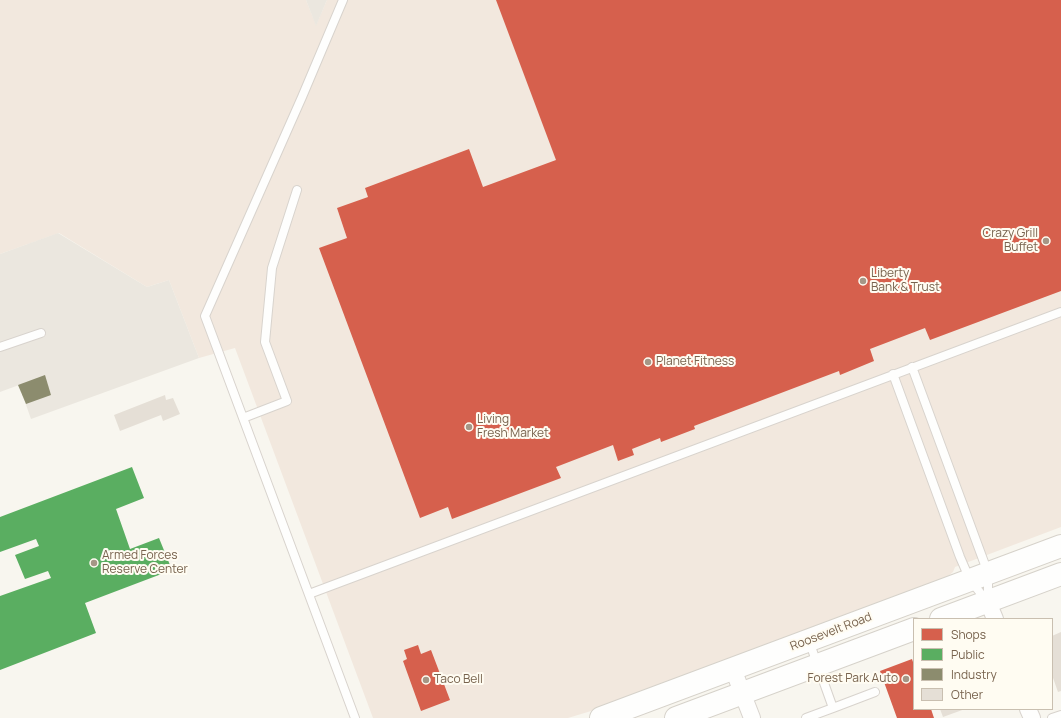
<!DOCTYPE html>
<style>
body{margin:0}
#map{position:relative;width:1061px;height:718px;overflow:hidden;background:#f8f6ef;font-family:Manrope,sans-serif}
canvas{display:block}
.legend{position:absolute;left:913px;top:618px;width:140px;height:92px;box-sizing:border-box;background:#fffcf2;border:1px solid #c9bfb0;margin:0;padding:5px 7px;list-style:none;font-size:12px;color:#78634e}
.legend li{display:flex;align-items:center;gap:8px;height:20px}
.legend b{width:20px;border:1px solid #c9bfb0}
</style>
<div id="map">
<canvas width="1061" height="718"></canvas>
<ul class="legend">
<li><b style="height:11px;background:#d6604d"></b>Shops</li>
<li><b style="height:11px;background:#5aae61"></b>Public</li>
<li><b style="height:11px;background:#8c8c6e"></b>Industry</li>
<li><b style="height:11px;background:#e5dfd6"></b>Other</li>
</ul>
</div>
<script>
const g = document.querySelector('canvas').getContext('2d');
g.lineJoin = 'round';
function paint(path, color) { g.fillStyle = color; g.fill(path, 'evenodd'); }
const shape = rows => new Path2D(rows.map(r => 'M' + r).join(''));
function stroke(path, color, width, dash) { g.strokeStyle = color; g.lineWidth = width; g.lineCap = dash ? 'butt' : 'round'; g.setLineDash(dash || []); g.stroke(path); }
function drawText(font, color, halo, rows, align = 'center') {
  g.font = font + ' Manrope,sans-serif'; g.lineWidth = 4; g.setLineDash([]); g.textBaseline = 'middle'; g.strokeStyle = halo; g.fillStyle = color; for (const [text, x, y, turn = 0] of rows) {
    g.save(); g.translate(x, y); g.rotate((+turn || 0) * Math.PI / 180); g.textAlign = isNaN(turn) ? turn : align; if (halo) g.strokeText(text, 0, 0); g.fillText(text, 0, 0); g.restore();
  }
}
paint(shape([
 [0,0,306,0,316,25,327,0,1061,0,1061,527,955,567,953,572,945,579,601,708,568,718,373,718,235,348,199,358,169,280,147,287,59,233,0,254]
]), '#f2e8de');
paint(shape([
 [306,0,327,0,316,26],
 [58,233,147,287,169,280,199,358,31,419,19,385,0,392,0,254]
]), '#ebe7df');
paint(shape([
 [496,0,1061,0,1061,291,930,340,925,328,870,349,874,361,840,375,839,371,694,426,695,429,661,442,660,438,632,449,634,455,618,461,613,445,556,467,561,478,452,519,448,507,420,518,319,248,347,238,337,208,368,197,365,188,469,149,483,187,556,160],
 [418,645,421,654,431,650,450,700,421,711,403,661,407,659,404,650],
 [912,659,914,665,914,709,931,709,934,718,897,718,880,671]
]), '#d6604d');
paint(shape([
 [132,467,144,498,116,509,130,549,159,538,172,570,85,603,96,633,0,670,0,596,51,578,48,571,25,579,15,555,39,546,36,539,0,552,0,517]
]), '#5aae61');
paint(shape([
 [45,375,51,395,26,404,18,385]
]), '#8c8c6e');
paint(shape([
 [165,395,166,400,173,398,180,414,163,421,161,415,120,431,114,415],
 [1061,632,1061,691,1058,692,1052,675,1052,636],
 [940,709,965,709,943,717]
]), '#e5dfd6');
const lane = shape([
 [343,0,302,97,205,316,355,718],
 [0,347,41,333],
 [912,367,988,573,988,601],
 [893,374,960,557,970,580,986,600],
 [243,418,287,401,265,342,272,268,297,190],
 [309,594,1061,312],
 [809,641,833,708,875,692],
 [806,718,833,708],
 [1052,718,1061,715]
]);
const street = shape([
 [988,602,995,619],
 [733,669,752,718],
 [1028,709,1032,718]
]);
const secondary = shape([
 [941,619,1061,574],
 [601,718,1061,546],
 [676,718,914,629]
]);
stroke(lane, '#d8d3cd', 10);
stroke(street, '#d8d3cd', 18);
stroke(secondary, '#d6d2ca', 24);
stroke(lane, '#fefefd', 8);
stroke(street, '#fefefd', 16);
stroke(secondary, '#fefefd', 22);
for (const [x, y, r, color] of [
 [1046,241,4,"#a59686"],
 [863,281,4,"#a59686"],
 [648,362,4,"#a59686"],
 [469,427,4,"#a59686"],
 [94,563,4,"#a59686"],
 [906,679,4,"#a59686"],
 [426,680,4,"#a59686"]
]) { const dot = new Path2D(); dot.arc(x, y, r, 0, 2 * Math.PI); g.fillStyle = color; g.fill(dot); stroke(dot, '#fffcf2', 1.5); }
drawText('12px', '#78634e', '#fffcf2', [
 ["Crazy Grill",1038,234,"right"],
 ["Buffet",1038,248,"right"],
 ["Liberty",871,274],
 ["Bank & Trust",871,288],
 ["Planet Fitness",656,362],
 ["Living",477,420],
 ["Fresh Market",477,434],
 ["Armed Forces",102,556],
 ["Reserve Center",102,570],
 ["Forest Park Auto",898,679,"right"],
 ["Taco Bell",434,680]
], 'left');
drawText('12px', '#78634e', '#fffcf2', [
 ["Roosevelt Road",831,632,-21]
]);
</script>
